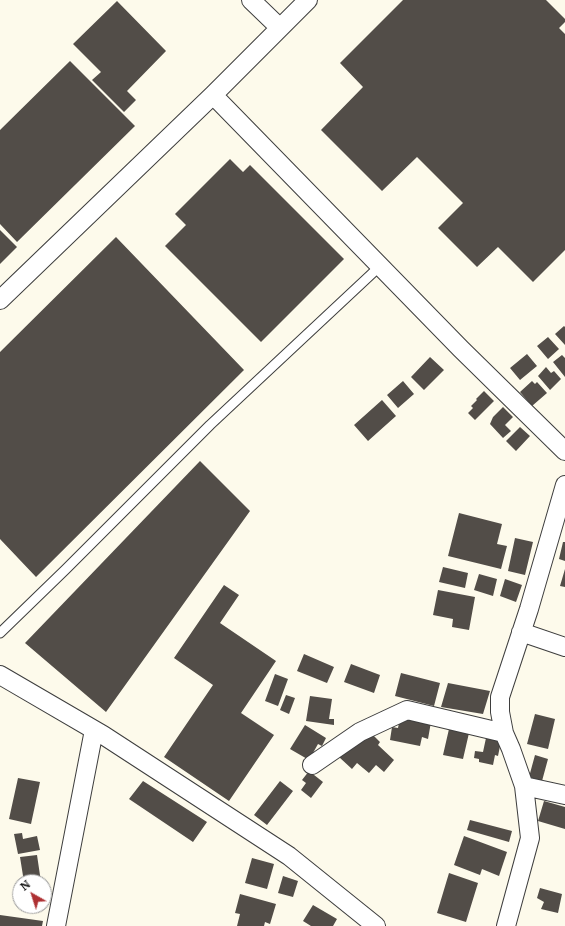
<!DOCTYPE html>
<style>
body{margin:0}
#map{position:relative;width:565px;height:926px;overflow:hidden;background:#fdfaeb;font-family:Merriweather,serif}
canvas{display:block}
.north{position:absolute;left:12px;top:874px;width:40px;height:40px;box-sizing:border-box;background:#fff;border:1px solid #9d9d9d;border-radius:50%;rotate:321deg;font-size:11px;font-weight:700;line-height:16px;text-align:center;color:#0b0b0b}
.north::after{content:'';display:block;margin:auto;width:14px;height:18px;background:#ae3032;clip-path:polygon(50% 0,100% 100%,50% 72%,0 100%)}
</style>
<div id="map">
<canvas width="565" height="926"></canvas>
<div class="north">N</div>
</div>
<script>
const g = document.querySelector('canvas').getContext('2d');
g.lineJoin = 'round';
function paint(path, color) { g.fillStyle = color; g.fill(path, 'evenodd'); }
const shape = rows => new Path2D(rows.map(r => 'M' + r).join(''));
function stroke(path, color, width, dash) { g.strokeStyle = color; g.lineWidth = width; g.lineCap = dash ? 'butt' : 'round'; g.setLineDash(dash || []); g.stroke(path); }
paint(shape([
 [403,0,546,0,565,19,565,22,559,28,565,34,565,250,533,282,498,247,477,267,438,228,463,203,417,157,382,191,321,130,363,87,340,63],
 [117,1,166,51,127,91,136,100,124,112,92,80,101,72,73,44],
 [70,61,135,126,17,242,0,224,0,130],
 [230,159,243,172,250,165,344,259,261,342,165,246,186,225,175,214],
 [0,230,17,247,0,264],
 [116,237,244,370,36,577,0,539,0,352],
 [564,326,565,327,565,345,555,334],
 [548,337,559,349,548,359,537,346],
 [527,354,537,366,520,380,510,368],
 [562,355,565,358,565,377,553,362],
 [430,357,444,370,424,390,411,377],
 [546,367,551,373,554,371,561,379,550,390,538,376],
 [403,381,414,394,398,408,387,395],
 [532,381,535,384,537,382,547,393,532,406,520,392],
 [484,391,494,401,475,420,468,413,473,408,471,406,477,400,476,399],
 [382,400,396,416,368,441,354,425],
 [503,407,513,417,505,425,511,431,503,438,490,424,493,417],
 [520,427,530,436,516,451,506,441],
 [200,461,250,511,106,712,25,643],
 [459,513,502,524,497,544,507,546,501,569,448,556],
 [515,538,533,542,525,575,508,571],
 [563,542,565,542,565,561,559,559],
 [443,567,468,573,465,588,439,582],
 [565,569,565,587,560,586],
 [479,574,497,579,493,596,474,590],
 [505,579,522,585,516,602,500,596],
 [224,585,239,595,220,623,276,661,241,713,274,735,229,801,164,757,213,685,174,658],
 [438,590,475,597,469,630,452,627,453,619,433,615],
 [304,654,334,667,327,683,297,671],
 [351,664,380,675,374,693,344,682],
 [401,673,440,683,434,706,395,696],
 [275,674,288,679,278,706,265,701],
 [448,683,490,691,483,714,441,707],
 [286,695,295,698,289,714,280,710],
 [310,696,332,699,329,719,334,719,334,725,306,721],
 [535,714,555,719,548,749,527,744],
 [400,717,431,722,428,739,422,737,420,746,390,740,392,727,398,728],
 [305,725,326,738,322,746,318,744,309,760,290,749],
 [449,729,469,733,463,759,443,755],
 [368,730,380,742,378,745,394,760,384,772,376,765,369,773,357,763,352,769,339,757],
 [486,738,501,741,498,756,495,755,493,765,479,762,479,759,474,758,475,751,483,752],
 [535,755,548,759,542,781,529,777],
 [309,771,323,782,311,798,301,790,306,783,302,780],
 [18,778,40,782,31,824,9,819],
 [143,781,207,822,193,842,129,799],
 [280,781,293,791,267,825,254,815],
 [544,801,565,807,565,829,538,821],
 [470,820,512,831,509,842,467,830],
 [22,833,23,839,37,836,40,850,18,854,14,834],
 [464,836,507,852,499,876,482,869,480,875,454,865],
 [37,855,41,882,24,882,20,857],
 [252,858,274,864,267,889,245,883],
 [449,873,478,883,466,922,437,913],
 [283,876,298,881,293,897,278,893],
 [540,888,562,894,558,913,541,909,544,902,537,898],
 [240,894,276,904,270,924,265,922,264,926,237,926,240,914,235,913],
 [313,905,337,919,333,926,311,926,303,921],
 [0,915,43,921,42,926,0,926]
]), '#524d48');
const service = shape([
 [0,633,66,569,210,425,379,267]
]);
const minor = shape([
 [251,0,280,28],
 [213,95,461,349,565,451],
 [0,300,213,95,308,0],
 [521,632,565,647],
 [0,675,103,735,289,856,376,926],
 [312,765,360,732,407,710,504,733],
 [524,786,565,795],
 [56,926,94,730],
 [506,926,530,838,524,786,511,749,504,733,500,712,500,697,529,609,565,485]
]);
stroke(service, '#3e3e3e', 11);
stroke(minor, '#3e3e3e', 20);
stroke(service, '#fff', 9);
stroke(minor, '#fff', 18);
</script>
